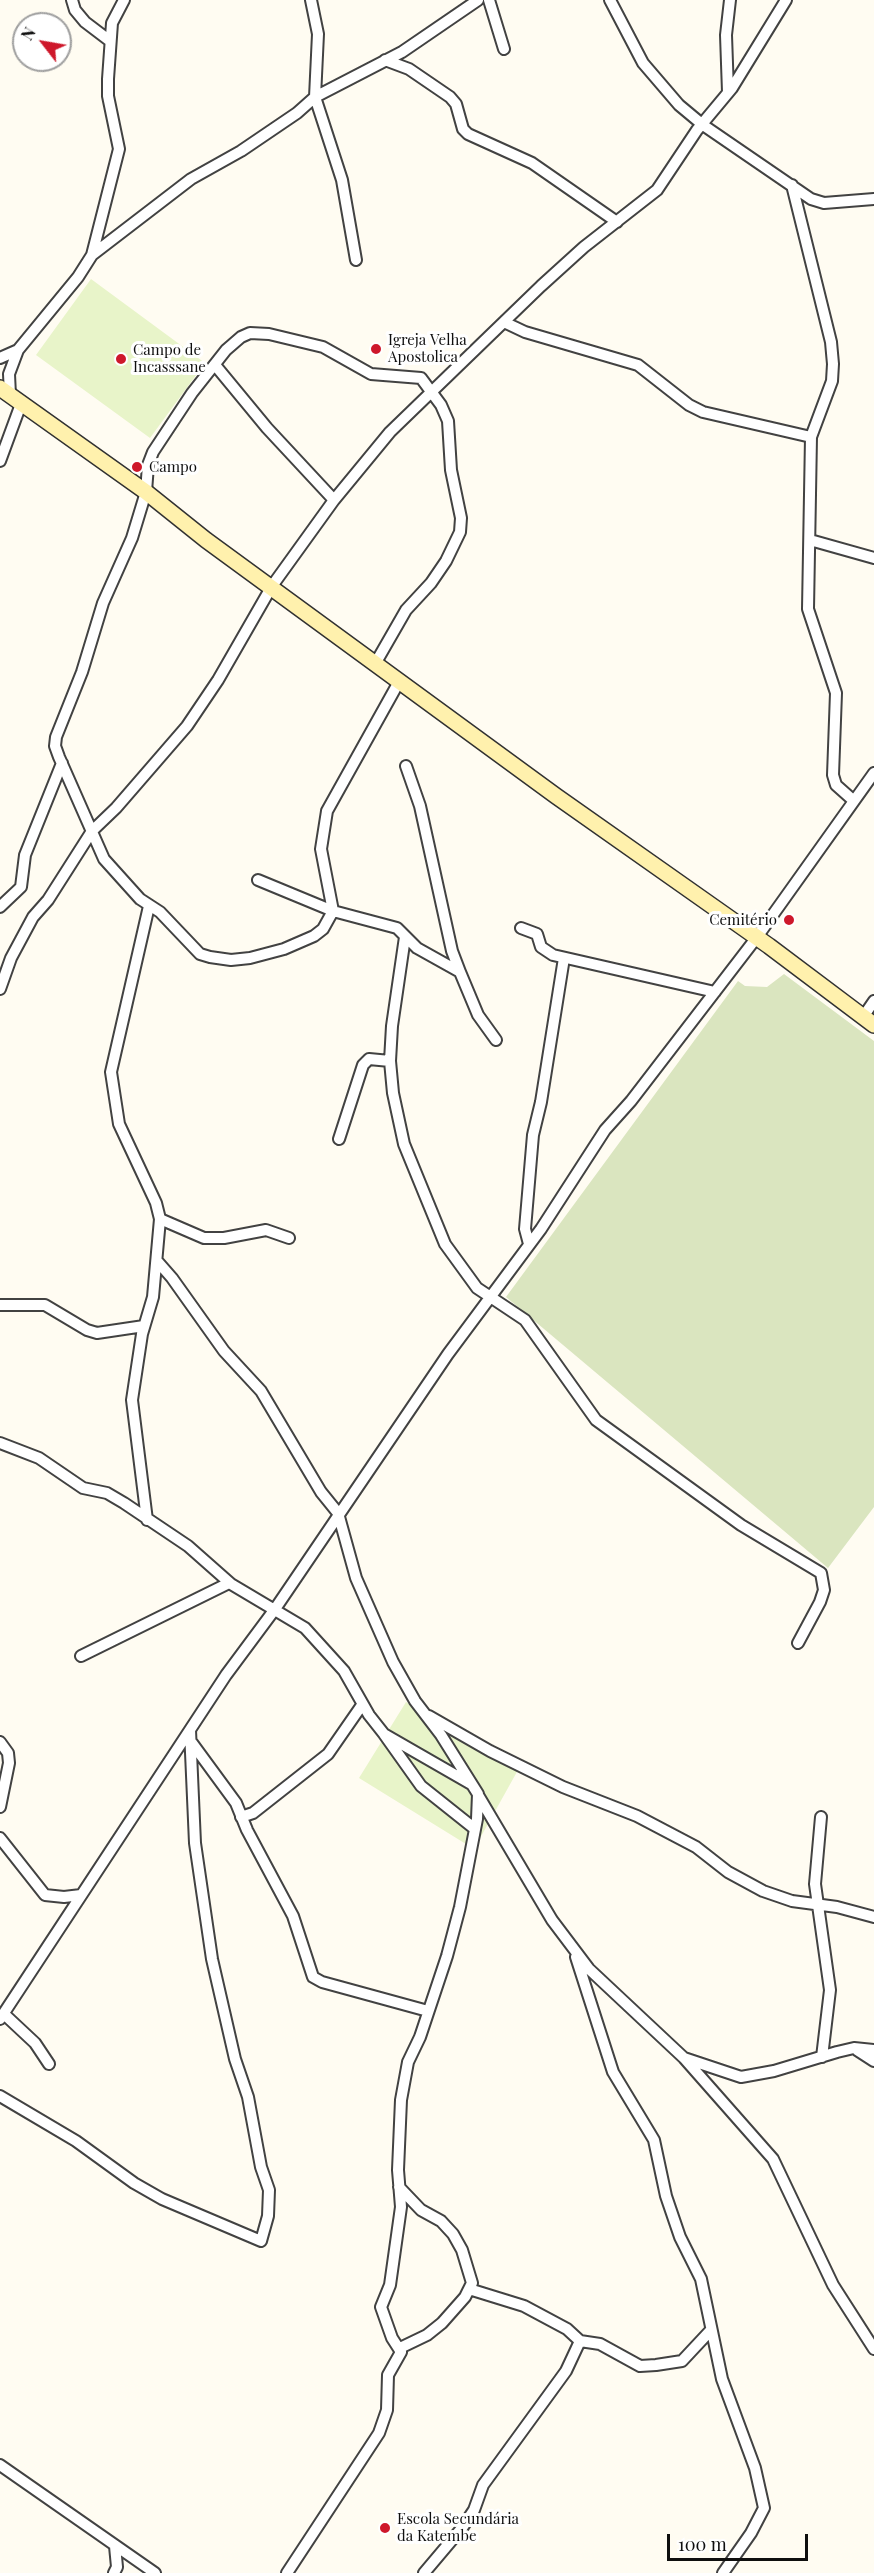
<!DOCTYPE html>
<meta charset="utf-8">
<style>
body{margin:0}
#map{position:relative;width:874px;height:2573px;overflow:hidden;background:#fffcf2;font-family:"Playfair Display",serif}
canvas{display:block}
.north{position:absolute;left:12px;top:12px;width:60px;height:60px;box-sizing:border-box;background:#fff;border:2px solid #9f9f9f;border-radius:50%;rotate:301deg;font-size:16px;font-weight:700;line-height:24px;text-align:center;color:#0f0f0f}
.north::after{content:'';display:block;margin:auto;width:21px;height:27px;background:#ce182b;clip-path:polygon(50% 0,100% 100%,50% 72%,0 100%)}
.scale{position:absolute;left:667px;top:2534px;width:141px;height:27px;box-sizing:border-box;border:3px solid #0f0f0f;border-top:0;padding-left:8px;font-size:18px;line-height:21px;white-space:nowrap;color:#0f0f0f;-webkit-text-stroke:4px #fff;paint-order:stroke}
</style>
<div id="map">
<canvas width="874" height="2573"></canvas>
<div class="north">N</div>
<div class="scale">100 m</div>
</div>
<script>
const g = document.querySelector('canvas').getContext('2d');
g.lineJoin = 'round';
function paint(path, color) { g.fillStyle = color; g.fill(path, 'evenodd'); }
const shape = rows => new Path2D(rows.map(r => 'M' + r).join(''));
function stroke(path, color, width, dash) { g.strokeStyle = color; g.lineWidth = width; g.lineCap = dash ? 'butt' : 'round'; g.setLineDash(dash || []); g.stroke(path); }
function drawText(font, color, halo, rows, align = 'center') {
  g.font = font + ' "Playfair Display",serif'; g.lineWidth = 6; g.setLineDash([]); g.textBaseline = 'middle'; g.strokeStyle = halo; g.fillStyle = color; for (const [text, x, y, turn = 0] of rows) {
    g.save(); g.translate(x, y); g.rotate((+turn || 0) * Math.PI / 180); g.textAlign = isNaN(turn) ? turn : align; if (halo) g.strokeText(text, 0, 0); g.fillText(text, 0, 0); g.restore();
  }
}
paint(shape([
 [784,974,874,1041,874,1507,828,1568,506,1297,738,981,745,986,767,987]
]), '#dae5bf');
paint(shape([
 [91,279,205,363,150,438,36,355],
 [406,1702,518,1770,474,1849,359,1778]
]), '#e8f4c9');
const street = shape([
 [72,0,75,10,85,22,110,41],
 [311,0,318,34,315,97,342,180,356,260],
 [489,0,504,49],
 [610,0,643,63,679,105,703,125,811,199,824,203,874,199],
 [385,60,409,69,450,97,456,104,463,129,468,134,532,163,617,222],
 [728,92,726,35,730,0],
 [792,185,831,342,833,364,832,381,811,437,808,609,836,693,833,775,836,785,854,801],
 [92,255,191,179,241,151,297,113,315,97,402,52,478,0],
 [506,323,525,332,638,365,689,405,703,412,811,437],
 [0,358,18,350],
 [215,365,267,428,334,500],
 [10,395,9,374,18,350,78,277,92,255,119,149,108,96,108,79,112,23,124,0],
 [0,461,21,404],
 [810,540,874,558],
 [375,664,406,610,431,583,446,561,460,532,461,518,451,470,448,421,441,405,421,378,371,374,323,347,269,334,250,333,241,337,226,350,192,393,153,452,148,465,146,492,132,538,103,603,82,672,56,737,55,746,59,757,104,859,140,899,160,912,200,954,210,957,231,960,250,958,284,949,314,936,323,929,333,911,321,849,327,811,400,680],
 [406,766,420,806,452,951,460,972],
 [258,880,333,911,397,928,417,948,460,972,478,1015,496,1040],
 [0,907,21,887,25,855,62,763],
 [521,928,537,934,541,947,553,955,715,992],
 [405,937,392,1026,390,1061,393,1093,404,1144,445,1244,477,1288,525,1320,596,1420,741,1525,821,1573,824,1590,820,1602,798,1643],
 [0,989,11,958,33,917,48,900,92,831,116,808,187,726,218,680,272,586,334,500,390,432,541,286,584,247,657,190,697,130,732,88,786,0],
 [863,1017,874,1001],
 [339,1139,363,1065,369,1059,390,1061],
 [160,1219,204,1238,224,1238,266,1230,289,1238],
 [529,1244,525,1229,533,1135,541,1102,564,958],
 [158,1262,172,1278,224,1351,261,1391,321,1492,338,1513,356,1578,393,1662,415,1701,441,1735,478,1794,477,1819,460,1907,447,1956,420,2037,408,2062,401,2100,398,2170,401,2207,390,2285,381,2307,392,2338,401,2352,388,2375,387,2410,379,2433,287,2573],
 [0,1305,45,1305,87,1330,97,1333,144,1326],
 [0,1443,39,1458,83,1488,107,1493,124,1503,188,1546,231,1584,305,1628,344,1671,369,1715,384,1734,471,1784],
 [147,1520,132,1400,142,1334,153,1297,160,1219,156,1203,119,1124,111,1072,149,906],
 [81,1656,229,1583],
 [429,1716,490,1751,563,1787,637,1816,696,1847,728,1872,763,1891,792,1901,837,1907,874,1917],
 [384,1734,421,1786,475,1829],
 [0,1742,8,1753,9,1763,0,1807],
 [192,1743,236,1803,247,1830,293,1916,313,1977,322,1982,428,2011],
 [478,1795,552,1920,589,1969,684,2058,773,2159,833,2285,874,2349],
 [241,1817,253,1813,328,1754,362,1705],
 [821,1817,815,1884,830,1990,822,2057],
 [0,1838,45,1895,64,1897,81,1895],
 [576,1957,613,2072,654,2140,666,2196,680,2237,701,2279,722,2379,755,2468,764,2508,751,2533,723,2573],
 [4,2014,35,2043,49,2064],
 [0,2019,226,1675,275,1609,448,1354,541,1229,605,1130,631,1101,757,937,874,773],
 [857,2050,874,2061],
 [684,2058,741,2077,774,2071,837,2052,854,2048,874,2050],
 [0,2096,76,2141,134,2183,162,2199,261,2241,268,2216,269,2190,261,2167,248,2097,235,2059,212,1959,195,1843,190,1730],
 [399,2187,421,2210,441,2221,453,2234,462,2250,472,2283,465,2297,442,2323,427,2335,400,2348],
 [580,2341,600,2344,640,2366,656,2365,682,2361,711,2330],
 [0,2465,155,2573],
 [114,2573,117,2567,115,2546],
 [424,2573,462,2528,474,2510,483,2485,566,2371,580,2341,567,2329,524,2306,469,2289]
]);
const secondary = shape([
 [0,388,146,492,206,540,556,796,769,946,874,1025]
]);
stroke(street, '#424242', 14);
stroke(secondary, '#313131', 18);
stroke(street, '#fff', 10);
stroke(secondary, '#fff1ad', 15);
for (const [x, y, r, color] of [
 [376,349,6,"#ce182b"],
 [121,359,6,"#ce182b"],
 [137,467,6,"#ce182b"],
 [789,920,6,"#ce182b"],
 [385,2528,6,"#ce182b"]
]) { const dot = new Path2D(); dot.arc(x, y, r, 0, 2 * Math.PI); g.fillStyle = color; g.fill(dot); stroke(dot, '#fff', 2); }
drawText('15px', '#0f0f0f', '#fff', [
 ["Igreja Velha",388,340],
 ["Apostolica",388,357],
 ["Campo de",133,350],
 ["Incasssane",133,367],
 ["Campo",149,467],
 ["Cemitério",777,920,"right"],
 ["Escola Secundária",397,2519],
 ["da Katembe",397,2536]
], 'left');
</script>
